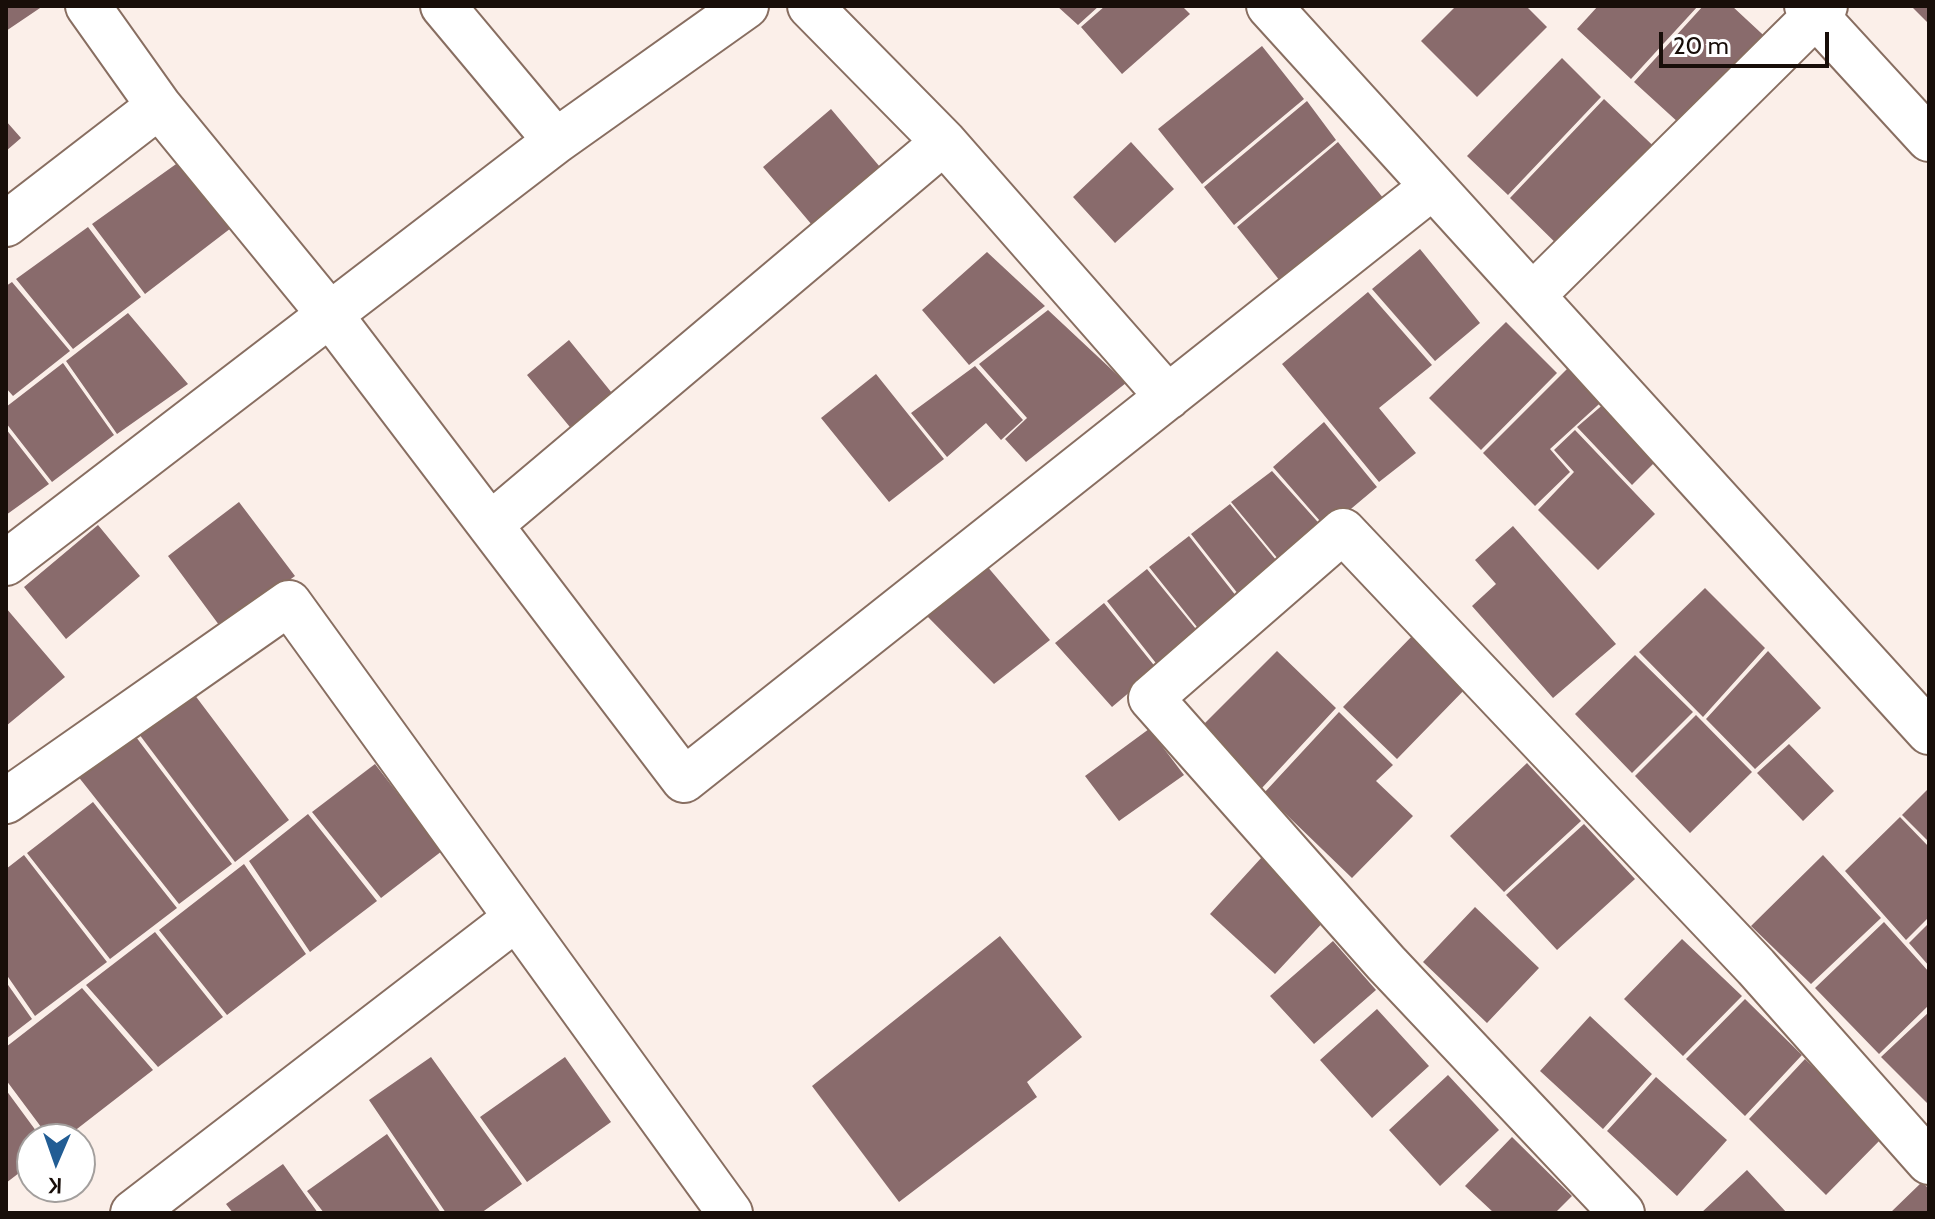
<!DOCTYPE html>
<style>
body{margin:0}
#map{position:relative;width:1935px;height:1219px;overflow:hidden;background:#fbefe9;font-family:Cabin,sans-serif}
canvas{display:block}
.frame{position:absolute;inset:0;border:8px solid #180e09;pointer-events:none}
.north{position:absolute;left:16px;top:1123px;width:80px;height:80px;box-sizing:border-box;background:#fff;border:2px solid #a39f9d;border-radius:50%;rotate:182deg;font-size:22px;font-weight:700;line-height:32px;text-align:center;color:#180e09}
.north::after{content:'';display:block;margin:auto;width:28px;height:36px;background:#225d94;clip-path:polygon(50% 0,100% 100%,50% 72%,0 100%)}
.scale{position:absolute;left:1659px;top:32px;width:170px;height:36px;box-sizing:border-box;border:4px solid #180e09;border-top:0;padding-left:10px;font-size:24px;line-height:28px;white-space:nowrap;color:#180e09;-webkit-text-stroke:6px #fff;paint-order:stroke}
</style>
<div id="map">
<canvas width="1935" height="1219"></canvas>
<div class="frame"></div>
<div class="north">K</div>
<div class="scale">20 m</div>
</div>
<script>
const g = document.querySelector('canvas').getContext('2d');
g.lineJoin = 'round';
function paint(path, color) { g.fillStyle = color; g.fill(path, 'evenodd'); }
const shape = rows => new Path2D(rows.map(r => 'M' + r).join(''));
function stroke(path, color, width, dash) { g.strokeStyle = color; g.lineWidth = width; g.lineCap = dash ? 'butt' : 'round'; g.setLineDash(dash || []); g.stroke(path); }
paint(shape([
 [6,6,43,6,6,31],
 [1057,6,1099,6,1078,25],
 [1105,6,1182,6,1190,14,1122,74,1081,27],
 [1456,6,1526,6,1547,27,1477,97,1421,41],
 [1598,6,1698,6,1631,79,1577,29],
 [1703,6,1732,6,1774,45,1691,134,1634,82],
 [1911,6,1929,6,1929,24],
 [1262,46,1304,99,1202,184,1158,129],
 [1562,58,1601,97,1508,195,1467,156],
 [1604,99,1666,158,1570,257,1510,198],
 [1307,101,1336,140,1234,225,1204,187],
 [831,109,880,167,812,225,763,167],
 [6,121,21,138,6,151],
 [1131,142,1174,189,1115,243,1073,197],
 [1338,142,1392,209,1288,291,1237,227],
 [186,157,235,225,145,294,92,224],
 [88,227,141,297,73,349,16,279],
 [1420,249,1480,323,1435,361,1372,289],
 [987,252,1045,306,969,365,922,310],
 [12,282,70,351,13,396,6,388,6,286],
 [1368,292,1432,365,1379,408,1416,453,1379,482,1282,364],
 [1048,310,1126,383,1026,462,1005,439,1027,418,979,364],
 [128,313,188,384,117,434,66,361],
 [1506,322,1557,373,1481,450,1429,398],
 [569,340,616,398,574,432,527,375],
 [1575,361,1609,395,1550,449,1570,472,1535,506,1483,453],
 [63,363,114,435,52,482,6,423,6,407],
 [975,366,1023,420,1001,440,986,423,947,457,911,413],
 [876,374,944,459,889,502,821,418],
 [1613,396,1667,450,1632,485,1577,427],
 [1324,422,1377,487,1327,529,1273,467],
 [6,429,49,484,6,515],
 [1575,430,1655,514,1598,570,1538,510,1574,472,1554,450],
 [1272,471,1325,530,1283,565,1231,502],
 [239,502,295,576,222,629,168,556],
 [1230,504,1281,566,1242,599,1191,534],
 [98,525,140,576,66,639,24,587],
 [1513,526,1616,644,1553,698,1472,606,1496,584,1475,560],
 [1189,536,1240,601,1201,632,1149,567],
 [986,565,1050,640,994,684,926,615],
 [1147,569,1200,634,1159,667,1107,601],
 [1705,588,1765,648,1703,717,1639,652],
 [1104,603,1157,669,1112,707,1055,643],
 [6,608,65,677,6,726],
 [1416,632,1470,684,1397,759,1343,707],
 [1277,651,1336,708,1261,789,1199,729],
 [1768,651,1821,708,1755,769,1706,719],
 [1635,655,1693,712,1632,773,1575,714],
 [191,690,289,820,235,862,136,730],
 [1339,712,1393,765,1376,781,1413,816,1352,878,1264,793],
 [1696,715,1752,772,1690,833,1635,776],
 [1149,729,1184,775,1119,821,1085,776],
 [133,733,232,864,179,904,77,775],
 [1789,744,1834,791,1803,821,1757,773],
 [1527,763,1581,821,1504,892,1450,836],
 [375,764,442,851,381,898,312,812],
 [1929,788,1929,842,1902,815],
 [93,802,177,908,110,959,27,853],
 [308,814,377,901,310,952,249,861],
 [1900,817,1929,847,1929,917,1906,940,1845,871],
 [1584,824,1635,879,1557,950,1506,895],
 [24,855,107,962,35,1016,6,974,6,869],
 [1823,855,1881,918,1811,984,1751,926],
 [1262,857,1327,918,1275,974,1210,914],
 [244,864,306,954,227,1015,159,930],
 [1475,907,1539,968,1487,1023,1423,962],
 [1884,922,1929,972,1929,1005,1879,1054,1815,988],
 [1929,923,1929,966,1909,943],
 [155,932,223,1017,158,1067,86,985],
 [1000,936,1082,1037,1027,1082,1037,1097,899,1202,812,1086],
 [1682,939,1742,996,1683,1056,1624,999],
 [1333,941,1376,990,1314,1044,1270,996],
 [6,982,32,1019,6,1039],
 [82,988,153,1070,64,1139,50,1139,6,1080,6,1047],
 [1745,999,1802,1055,1745,1116,1686,1059],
 [1377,1009,1429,1066,1372,1118,1320,1060],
 [1929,1012,1929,1105,1881,1057],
 [1590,1016,1652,1074,1603,1129,1540,1071],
 [431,1057,522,1184,481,1213,446,1213,369,1100],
 [565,1057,611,1122,527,1182,480,1117],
 [1805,1059,1884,1136,1826,1195,1749,1119],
 [1448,1075,1499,1130,1440,1186,1389,1130],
 [1656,1077,1727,1140,1677,1196,1607,1131],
 [6,1090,42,1139,32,1139,32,1163,6,1183],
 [387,1134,441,1213,324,1213,307,1191],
 [1512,1137,1572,1196,1555,1213,1494,1213,1465,1186],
 [283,1164,318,1213,233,1213,226,1204],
 [1747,1170,1787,1213,1701,1213],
 [1922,1182,1929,1189,1929,1213,1890,1213]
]), '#896b6c');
const street = shape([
 [88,6,159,106,331,316,684,780,1431,188],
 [443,6,556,141],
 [810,6,944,142,1168,397],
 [1269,6,1929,732],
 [1807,6,1929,139],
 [6,224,159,106],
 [1533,295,1825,6],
 [490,525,944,142],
 [6,563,556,141,746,6],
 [6,801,289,603,730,1213],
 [133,1213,515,919],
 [1622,1213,1386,963,1151,698,1343,531,1756,967,1929,1162]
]);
stroke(street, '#886e61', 48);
stroke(street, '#fff', 44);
</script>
